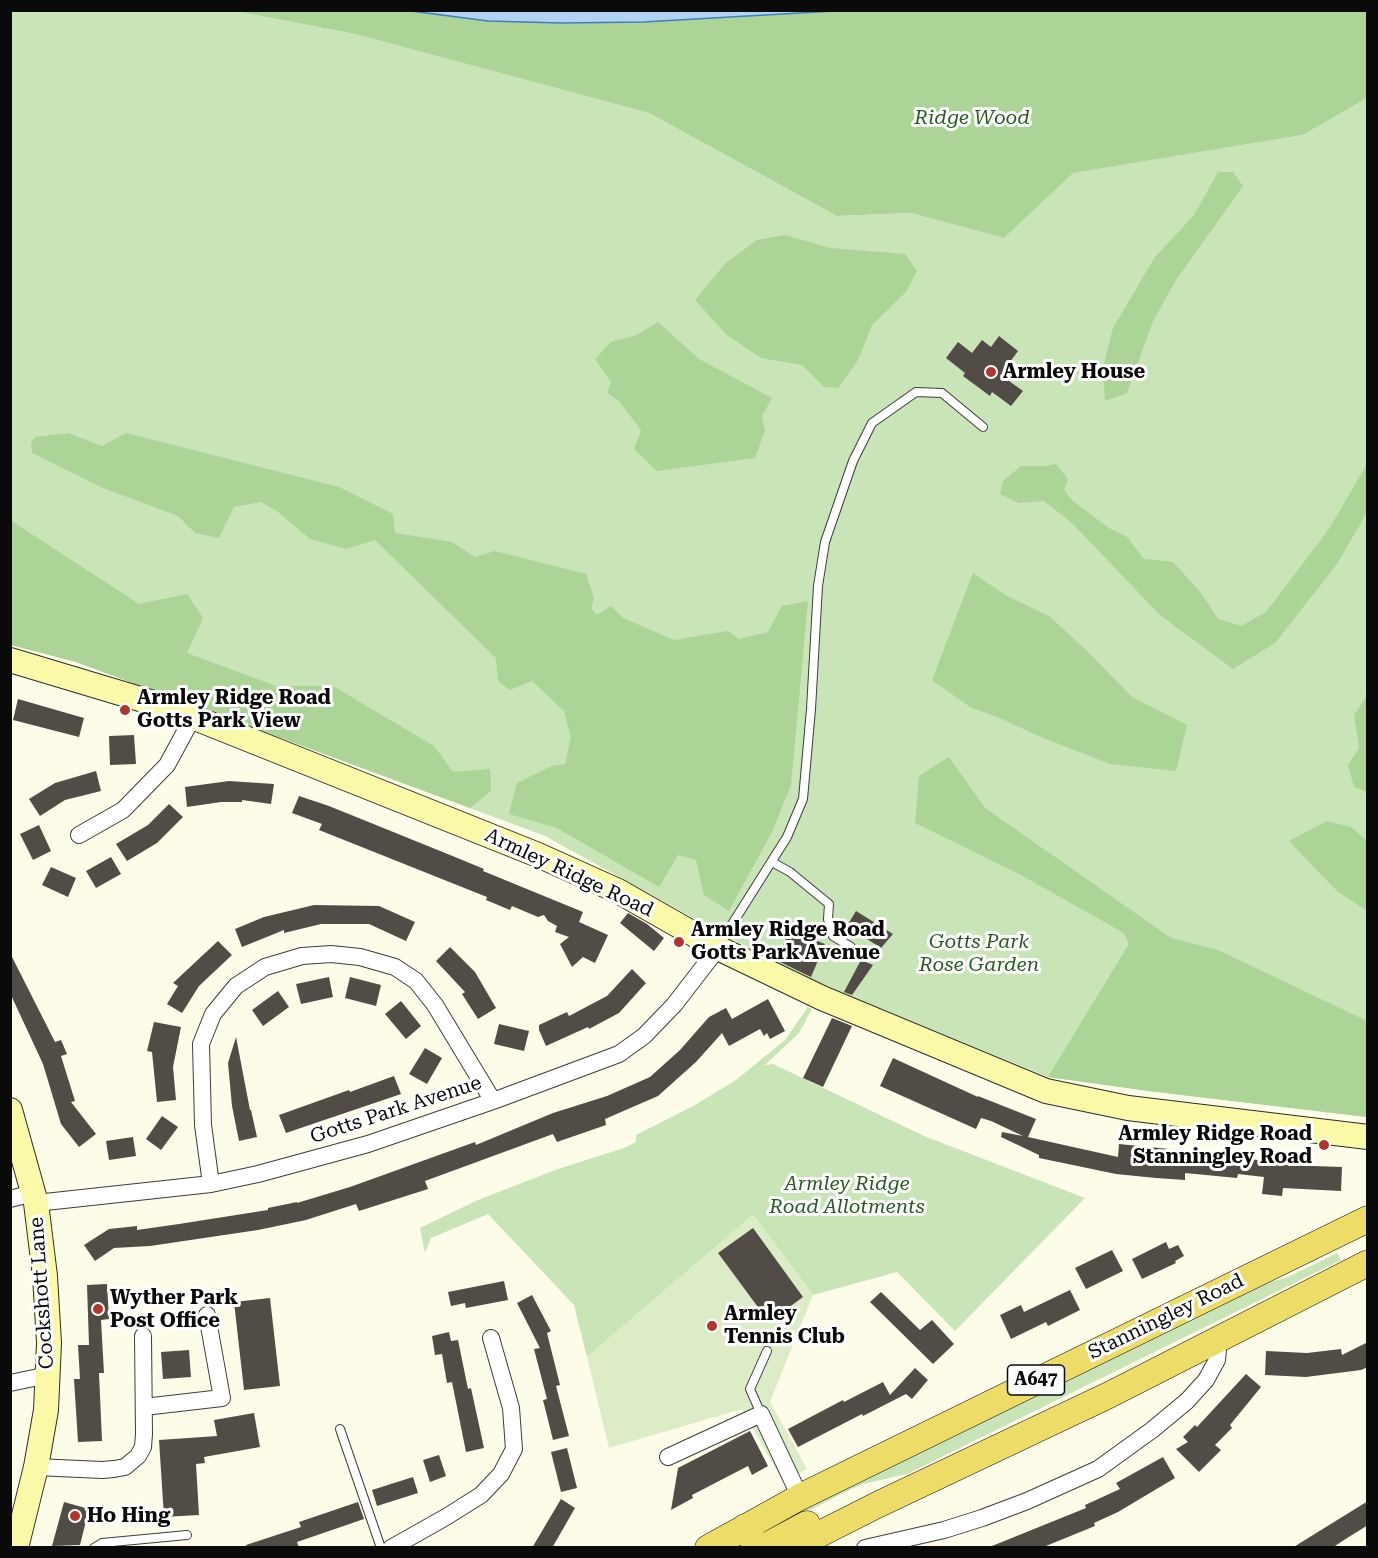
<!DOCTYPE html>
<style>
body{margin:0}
#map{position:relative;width:1378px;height:1558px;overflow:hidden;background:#fdfce9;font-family:"Roboto Serif",serif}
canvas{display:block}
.frame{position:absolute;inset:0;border:12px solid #0a0a0a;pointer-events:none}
</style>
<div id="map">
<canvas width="1378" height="1558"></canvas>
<div class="frame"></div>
</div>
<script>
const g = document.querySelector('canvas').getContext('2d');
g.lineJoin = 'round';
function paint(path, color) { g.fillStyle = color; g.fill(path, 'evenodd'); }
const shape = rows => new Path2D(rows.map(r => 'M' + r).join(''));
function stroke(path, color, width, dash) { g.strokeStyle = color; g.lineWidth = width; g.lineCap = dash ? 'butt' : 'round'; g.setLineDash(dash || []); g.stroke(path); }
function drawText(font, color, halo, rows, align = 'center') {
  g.font = font + ' "Roboto Serif",serif'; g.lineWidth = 6; g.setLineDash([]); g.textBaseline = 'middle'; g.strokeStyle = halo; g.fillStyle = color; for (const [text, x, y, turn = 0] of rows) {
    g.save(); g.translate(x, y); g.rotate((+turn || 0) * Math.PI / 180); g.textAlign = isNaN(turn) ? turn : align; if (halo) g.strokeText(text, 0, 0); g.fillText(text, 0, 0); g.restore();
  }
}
paint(shape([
 [10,11,235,11,355,34,649,113,837,216,911,213,1004,238,1072,173,1303,135,1367,98,1367,1117,1174,1094,1048,1077,805,977,728,937,545,836,76,662,11,645],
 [808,1007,812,1009,799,1033,765,1065,773,1064,924,1136,1085,1198,955,1331,897,1272,813,1295,753,1215,587,1357,574,1305,488,1214,431,1238,425,1253,420,1228,478,1200,558,1169,624,1148,636,1142,636,1135,695,1105,736,1080,785,1040],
 [1337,1253,1341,1260,907,1474,863,1484,843,1493,795,1518,791,1511,1235,1292,1288,1277]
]), '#c9e4b6');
paint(shape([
 [411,10,488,21,561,23,643,22,835,10,1367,11,1367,98,1303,135,1073,173,1004,238,911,213,837,216,649,113,355,34,235,11],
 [1218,172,1233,172,1243,186,1176,280,1153,321,1127,393,1105,401,1103,367,1113,328,1155,257,1194,215],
 [785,235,830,248,905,254,917,271,906,292,872,325,857,362,838,388,824,387,802,365,761,358,727,335,695,300,726,263,757,240],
 [658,322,699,359,772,398,762,416,765,431,755,458,657,471,634,449,641,430,618,400,607,393,611,382,595,359,611,342,637,335],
 [68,433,102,446,126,433,339,487,393,514,395,533,452,542,475,557,495,551,586,574,594,598,591,609,597,615,611,606,623,618,674,640,728,631,739,639,768,632,782,606,808,601,791,785,772,832,729,911,704,895,696,860,678,855,659,887,557,828,509,814,517,783,552,766,565,764,571,737,564,711,532,681,510,690,498,681,496,658,375,540,346,549,310,539,277,511,261,502,234,507,219,538,195,533,178,516,103,488,32,453,31,444,35,437],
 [1056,464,1068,479,1064,490,1073,501,1109,528,1127,537,1144,559,1173,562,1201,593,1218,619,1241,626,1266,612,1329,529,1367,464,1367,512,1337,564,1275,643,1233,669,1160,615,1072,523,1044,501,1019,503,1000,494,1003,481,1021,466,1045,466],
 [10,520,139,604,187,594,203,618,187,653,276,686,333,686,434,746,453,772,490,769,491,791,470,808,76,662,11,645],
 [973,573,1007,596,1049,616,1088,652,1132,697,1187,725,1176,771,1110,764,1036,735,1000,718,970,707,932,680],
 [1367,696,1367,792,1354,787,1348,765,1359,748,1354,715],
 [949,757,985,808,1171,938,1218,950,1367,1021,1367,1117,1148,1091,1048,1077,1129,944,1124,933,1021,875,915,823,919,776],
 [1327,821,1351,827,1367,841,1367,911,1337,891,1289,841]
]), '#abd496');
paint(shape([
 [753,1215,813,1295,770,1402,807,1469,783,1482,742,1409,609,1448,587,1357]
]), '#dbecc7');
const water = shape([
 [411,11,411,10,835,11,643,22,561,23,488,21,411,11]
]);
paint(water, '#b1d2f1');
stroke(water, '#3e7fc2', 1.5);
paint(shape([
 [999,336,1018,351,1010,362,1019,368,1009,381,1023,391,1011,406,992,392,990,396,963,376,965,373,946,358,958,342,972,353,982,340,991,347],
 [18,699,84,718,79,737,13,720],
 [134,735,136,764,110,765,109,736],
 [96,771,101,791,65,800,40,816,29,799,55,783],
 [229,781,274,784,271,804,242,800,242,802,221,802,187,807,185,787],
 [299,796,329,806,455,857,484,869,483,871,583,912,579,922,608,935,595,963,583,957,572,967,560,944,569,937,555,932,557,926,548,921,544,915,538,917,512,906,510,910,486,900,487,897,319,830,322,824,292,813],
 [169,804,183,817,157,843,127,861,116,844,148,825],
 [39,825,51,851,33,860,20,834],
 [111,857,121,874,96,888,86,871],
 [51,867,76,878,68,897,42,885],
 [314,905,379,906,415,922,406,941,369,924,321,924,284,933,284,930,242,947,235,929,264,917],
 [856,911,893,934,881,948,847,926],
 [628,913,647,924,664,938,654,951,620,923],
 [789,932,811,942,812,939,825,944,811,977,776,960],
 [218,941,232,955,199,986,182,1013,167,1004,178,986,173,983],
 [450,947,475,972,496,1008,478,1019,462,994,465,992,436,961],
 [10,953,55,1042,61,1040,67,1054,61,1056,75,1101,71,1102,96,1134,79,1147,61,1124,43,1064,10,993],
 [861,960,873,965,852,995,844,992],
 [632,969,646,983,619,1013,589,1029,588,1027,546,1046,539,1030,539,1025,567,1012,569,1016,607,996],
 [329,977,333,997,301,1004,296,984],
 [350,977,381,985,376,1006,345,998],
 [278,991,289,1007,263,1026,252,1010],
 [768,999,785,1031,770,1039,767,1033,764,1036,760,1029,729,1046,722,1033,696,1062,658,1096,605,1119,606,1125,557,1142,553,1134,425,1181,428,1189,359,1211,356,1204,306,1220,258,1230,150,1246,114,1248,95,1261,84,1245,109,1229,137,1226,137,1230,179,1224,268,1210,268,1208,297,1202,297,1203,350,1187,475,1142,476,1145,553,1113,607,1096,650,1077,680,1050,709,1017,726,1008,732,1019],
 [401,1001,421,1026,406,1039,385,1014],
 [832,1018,852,1026,823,1087,803,1078],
 [154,1022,181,1027,173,1067,176,1100,157,1102,152,1052,147,1051],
 [499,1024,529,1031,524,1051,494,1044],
 [236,1037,250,1110,251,1110,257,1137,239,1141,232,1106,228,1063],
 [425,1048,442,1058,427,1084,409,1074],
 [893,1058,978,1097,978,1096,1036,1119,1028,1137,1118,1157,1119,1144,1239,1156,1239,1158,1286,1163,1285,1165,1342,1167,1341,1191,1283,1188,1282,1196,1262,1194,1264,1177,1238,1174,1237,1178,1185,1173,1185,1180,1156,1178,1116,1174,1039,1158,1039,1155,1001,1137,1002,1132,1023,1136,991,1121,981,1118,976,1129,880,1086],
 [394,1076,401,1094,286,1133,279,1115,349,1090,350,1092],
 [162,1116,178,1127,161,1150,146,1139],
 [133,1137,136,1156,109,1160,106,1141],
 [753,1228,803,1297,769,1322,718,1253],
 [1166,1242,1169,1249,1178,1245,1184,1256,1175,1261,1176,1263,1142,1279,1132,1259],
 [1112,1250,1123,1271,1086,1289,1075,1268],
 [504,1281,508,1300,466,1308,465,1303,451,1306,448,1292],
 [107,1284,109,1319,101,1320,104,1373,99,1373,102,1441,78,1442,74,1379,80,1379,78,1345,89,1345,87,1285],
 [1070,1290,1080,1310,1048,1326,1046,1322,1011,1339,1000,1315,1021,1305,1024,1312],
 [881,1292,920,1330,932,1320,954,1344,933,1364,870,1302],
 [532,1295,551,1331,547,1333,560,1385,556,1386,569,1436,553,1440,543,1400,547,1399,534,1349,540,1348,517,1303],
 [270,1298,280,1386,244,1390,234,1302],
 [449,1332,451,1341,458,1340,468,1389,471,1388,484,1448,466,1452,452,1382,447,1383,442,1354,435,1355,432,1336],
 [1368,1342,1368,1367,1361,1370,1306,1377,1265,1375,1266,1351,1307,1353,1341,1349,1342,1355],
 [189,1350,191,1377,163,1379,161,1352],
 [915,1368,928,1380,912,1399,906,1394,863,1416,862,1414,798,1447,788,1429,843,1400,844,1402,883,1382,890,1395],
 [1246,1374,1261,1387,1230,1425,1232,1428,1215,1445,1221,1450,1199,1472,1176,1449,1188,1442,1183,1437,1195,1425,1197,1427],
 [254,1413,260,1447,204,1457,205,1463,196,1464,199,1515,164,1517,159,1440,217,1436,214,1420],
 [750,1431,768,1466,752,1475,748,1466,692,1495,693,1498,671,1510,678,1468],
 [567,1448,577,1488,561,1492,551,1452],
 [439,1455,446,1476,430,1482,423,1460],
 [1163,1457,1175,1478,1118,1512,1094,1523,1095,1526,1041,1548,987,1548,1086,1508,1085,1505,1120,1489,1116,1483],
 [413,1477,418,1493,377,1506,372,1490],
 [561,1499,575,1508,552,1548,532,1548],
 [1368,1501,1368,1525,1344,1540,1332,1548,1292,1548],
 [64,1502,89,1509,80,1545,52,1546],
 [358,1502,364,1519,297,1542,299,1548,247,1548,246,1545,301,1527,299,1522]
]), '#524c47');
const lane = shape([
 [772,862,790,872,829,904,828,919,833,936,851,947],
 [719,945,787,837,803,799,811,709,818,586,825,542,853,461,872,423,916,392,942,393,983,427],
 [761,1414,750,1389,767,1351],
 [340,1429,381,1548],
 [94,1548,102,1543,187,1535]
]);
const street = shape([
 [79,835,123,810,167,765,193,717],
 [211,1184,203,1125,201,1044,213,1014,236,986,265,967,302,956,331,954,360,957,395,967,416,981,435,1005,493,1101],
 [10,1199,33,1193],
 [36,1203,211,1184,258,1174,368,1144,493,1101,619,1054,644,1036,674,1005,718,948],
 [10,1383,48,1375],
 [144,1407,222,1398,207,1315],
 [668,1457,761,1414,800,1497],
 [36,1467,102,1470,114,1469,125,1467,138,1456,143,1447,144,1434,143,1336],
 [391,1548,446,1517,481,1495,501,1474,514,1449,511,1408,491,1338],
 [865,1548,944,1530,982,1518,1027,1501,1098,1469,1152,1430,1187,1401,1206,1380,1217,1360,1219,1339]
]);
const secondary = shape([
 [10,660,170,708,538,855,618,891,718,948,822,998,1046,1091,1128,1108,1368,1137],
 [10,1110,36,1203,45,1276,49,1343,46,1410,36,1467,16,1548]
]);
const primary = shape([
 [745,1527,756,1546,760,1547,764,1547,807,1524],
 [708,1548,800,1497,1368,1219],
 [792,1548,877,1505,1109,1395,1368,1263]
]);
stroke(lane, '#3d3d3d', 10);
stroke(street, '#3d3d3d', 18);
stroke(secondary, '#2c2c2c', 26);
stroke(primary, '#1b1b1b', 27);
stroke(lane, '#fff', 8);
stroke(street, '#fff', 16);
stroke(secondary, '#f9f9a8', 24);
stroke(primary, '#eedc68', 26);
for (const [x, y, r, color] of [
 [991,372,6,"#af352d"],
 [125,710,6,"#af352d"],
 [679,942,6,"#af352d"],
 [1324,1145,6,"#af352d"],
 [98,1309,6,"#af352d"],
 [712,1326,6,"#af352d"],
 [75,1516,6,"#af352d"]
]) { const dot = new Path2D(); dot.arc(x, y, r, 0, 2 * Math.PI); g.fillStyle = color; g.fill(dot); stroke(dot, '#fff', 2); }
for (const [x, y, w] of [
 [1036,1380,57]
]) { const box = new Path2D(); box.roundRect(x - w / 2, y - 15, w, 30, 4.5); g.fillStyle = '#fff'; g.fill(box); stroke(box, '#0a0a0a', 1.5); }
drawText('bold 18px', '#0a0a0a', null, [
 ["A647",1036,1380]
]);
drawText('italic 20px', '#265c20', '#fff', [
 ["Ridge Wood",972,118],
 ["Gotts Park",979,942],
 ["Rose Garden",979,965],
 ["Armley Ridge",847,1184],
 ["Road Allotments",847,1207]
]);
drawText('bold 20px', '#0a0a0a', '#fff', [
 ["Armley House",1003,372],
 ["Armley Ridge Road",137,698],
 ["Gotts Park View",137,721],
 ["Armley Ridge Road",691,930],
 ["Gotts Park Avenue",691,953],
 ["Armley Ridge Road",1312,1134,"right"],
 ["Stanningley Road",1312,1157,"right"],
 ["Wyther Park",110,1298],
 ["Post Office",110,1321],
 ["Armley",724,1314],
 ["Tennis Club",724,1337],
 ["Ho Hing",87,1516]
], 'left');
drawText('20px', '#0a0a0a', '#fff', [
 ["Armley Ridge Road",569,873,25],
 ["Gotts Park Avenue",396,1110,-18],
 ["Cockshott Lane",42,1293,-94],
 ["Stanningley Road",1166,1317,-26]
]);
</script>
